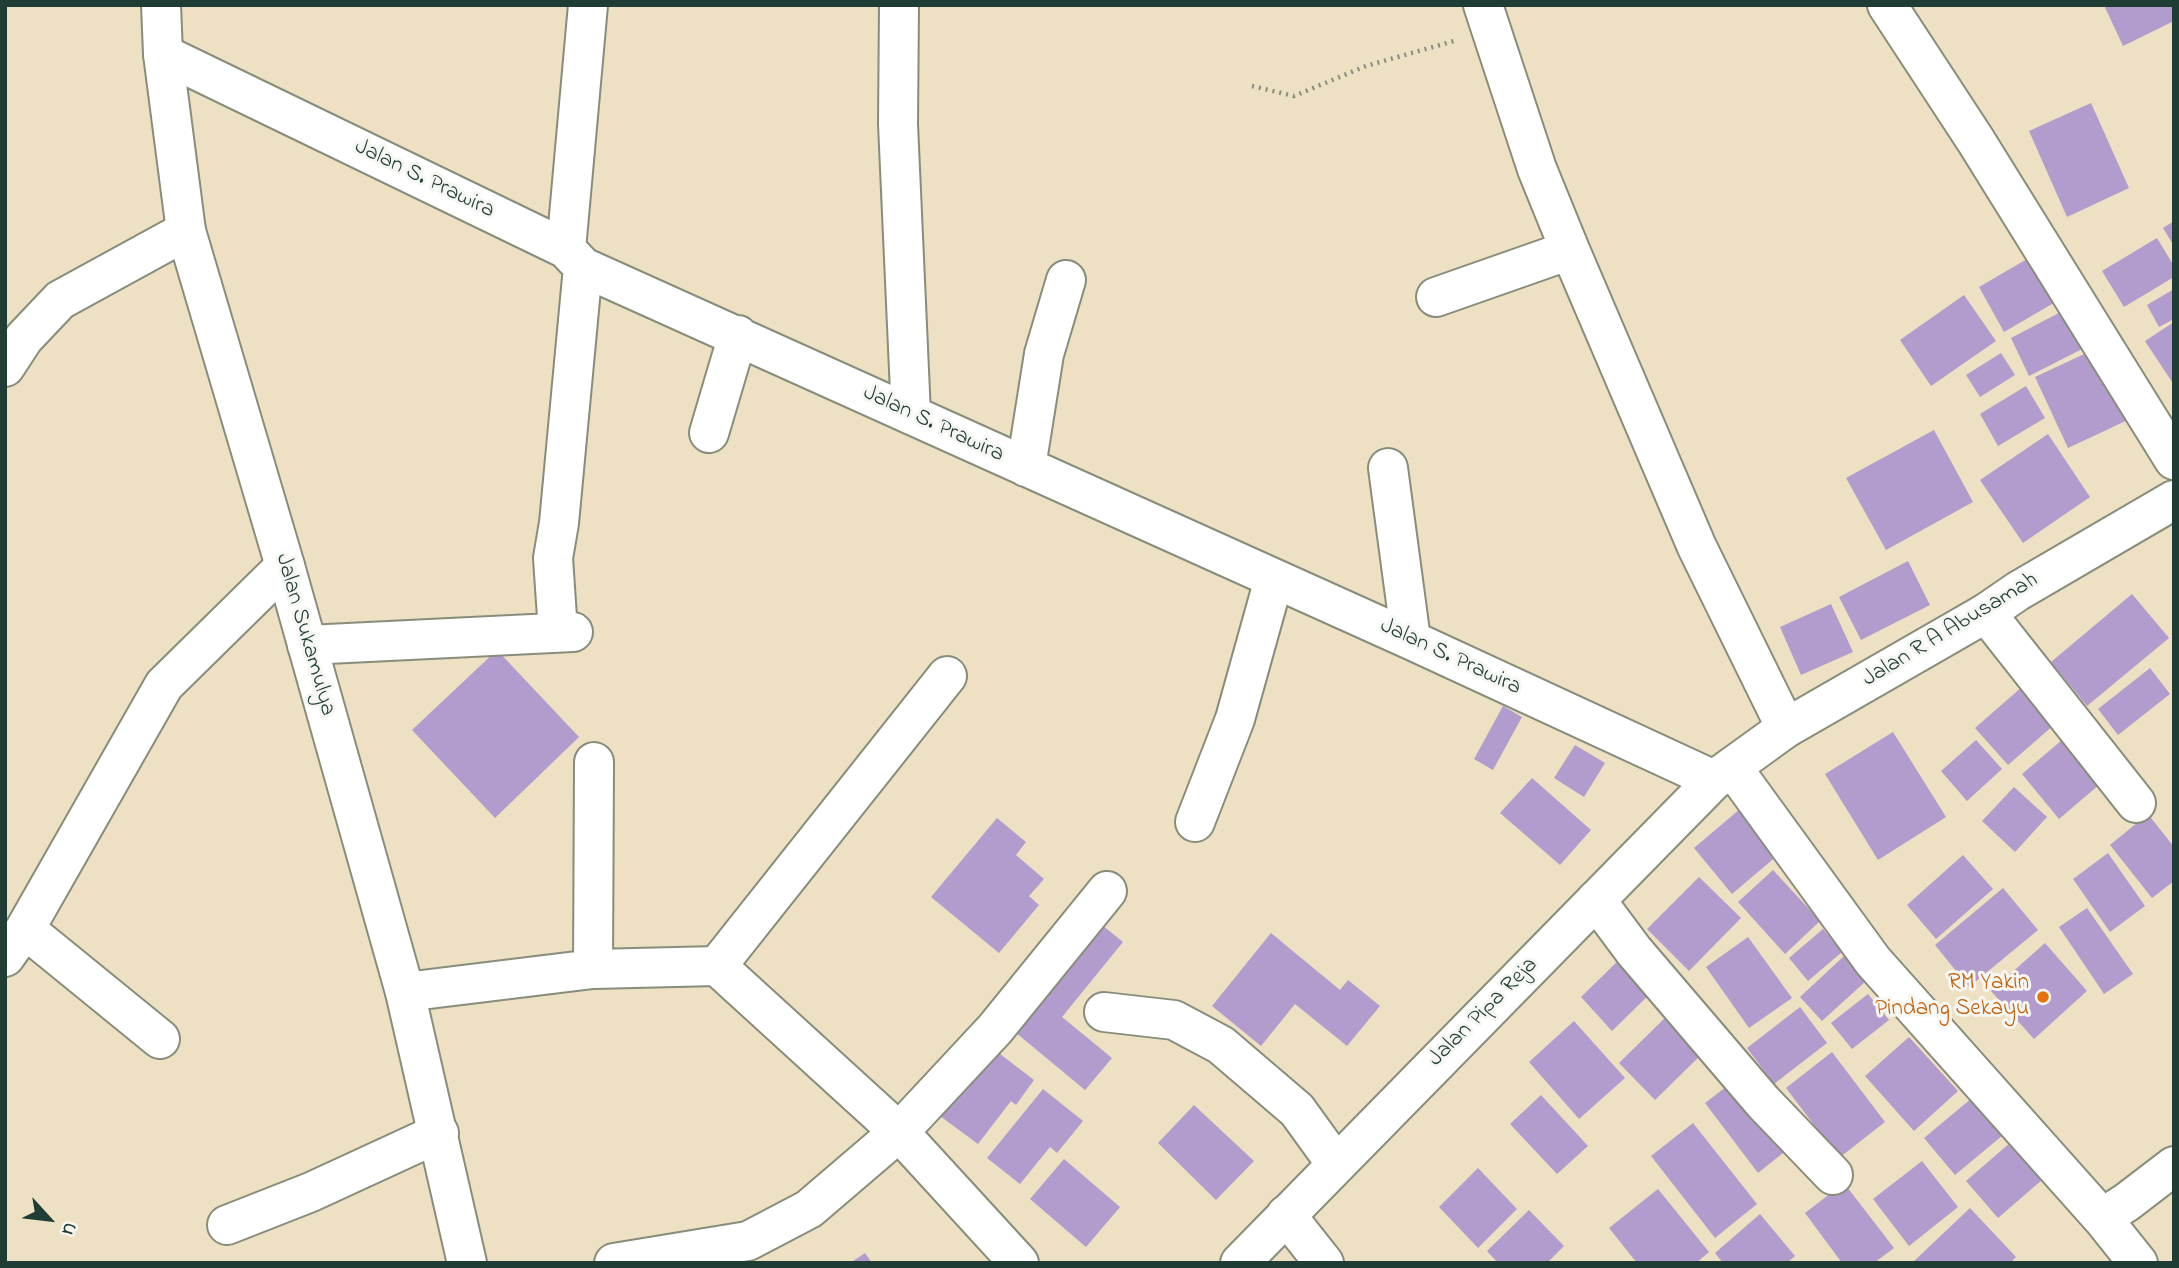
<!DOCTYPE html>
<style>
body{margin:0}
#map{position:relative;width:2179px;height:1268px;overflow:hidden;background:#eee0c2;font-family:"Indie Flower",sans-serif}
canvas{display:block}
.frame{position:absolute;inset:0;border:7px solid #1f3d34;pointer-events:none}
.north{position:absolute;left:14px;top:1184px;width:70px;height:70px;-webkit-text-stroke:5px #f6f6f2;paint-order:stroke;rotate:117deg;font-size:19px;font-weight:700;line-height:28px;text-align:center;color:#1f3d34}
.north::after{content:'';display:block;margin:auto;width:24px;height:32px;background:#1f3d34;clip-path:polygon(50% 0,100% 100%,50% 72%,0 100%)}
</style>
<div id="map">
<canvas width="2179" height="1268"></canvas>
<div class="frame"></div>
<div class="north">U</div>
</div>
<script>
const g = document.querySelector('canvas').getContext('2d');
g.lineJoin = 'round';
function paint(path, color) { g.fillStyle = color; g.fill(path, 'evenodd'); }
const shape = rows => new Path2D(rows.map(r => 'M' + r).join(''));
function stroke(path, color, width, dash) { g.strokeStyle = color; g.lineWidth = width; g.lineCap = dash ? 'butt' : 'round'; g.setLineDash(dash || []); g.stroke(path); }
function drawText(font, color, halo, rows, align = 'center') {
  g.font = font + ' "Indie Flower",sans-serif'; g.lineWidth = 6; g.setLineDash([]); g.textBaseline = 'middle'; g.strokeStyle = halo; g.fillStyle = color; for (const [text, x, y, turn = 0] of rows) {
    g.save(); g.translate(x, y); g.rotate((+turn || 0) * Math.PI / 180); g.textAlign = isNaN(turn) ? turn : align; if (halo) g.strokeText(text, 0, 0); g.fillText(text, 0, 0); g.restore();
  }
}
paint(shape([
 [2104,5,2174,5,2174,21,2123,46],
 [2091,103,2129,188,2067,217,2029,131],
 [2174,221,2174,246,2163,228],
 [2157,238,2174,266,2174,277,2124,307,2102,271],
 [2039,252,2064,297,2004,332,1979,287],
 [2174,289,2174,319,2159,327,2147,305],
 [1964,295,1996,341,1931,386,1900,340],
 [2074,305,2094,343,2029,376,2011,338],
 [2174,322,2174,385,2145,341],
 [2097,348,2130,419,2068,448,2035,377],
 [2001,353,2015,375,1980,397,1966,375],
 [2026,386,2045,418,1998,446,1980,414],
 [1934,430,1973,502,1886,550,1846,478],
 [2048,434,2090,497,2023,543,1980,480],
 [1908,561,1930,605,1861,640,1839,597],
 [2132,594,2169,638,2087,706,2051,662],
 [1831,604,1853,652,1801,675,1780,627],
 [497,650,579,737,495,818,412,730],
 [2150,668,2170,694,2118,735,2098,709],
 [2023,686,2055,724,2008,765,1975,728],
 [1503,706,1522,717,1493,770,1474,759],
 [1893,732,1946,817,1878,860,1825,774],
 [1976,740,2002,769,1967,801,1941,771],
 [2062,740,2100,784,2059,819,2022,774],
 [1575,745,1605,763,1584,797,1554,778],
 [1532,778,1591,830,1560,865,1500,813],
 [2014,787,2047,817,2015,852,1982,821],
 [1740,809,1778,855,1732,894,1694,848],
 [2148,814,2174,847,2174,881,2152,898,2110,845],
 [997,818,1026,842,1016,855,1044,879,1029,896,1039,905,999,953,931,897],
 [2108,853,2145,906,2110,932,2073,879],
 [1963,855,1993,889,1936,939,1907,905],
 [1773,870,1820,921,1785,954,1738,902],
 [1699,877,1741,918,1689,971,1647,929],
 [2003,888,2038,930,1969,987,1935,945],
 [2087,908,2133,974,2104,994,2059,927],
 [1097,921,1123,942,1062,1017,1112,1058,1085,1090,1009,1027],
 [1823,929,1842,952,1808,981,1789,958],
 [1271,933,1340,990,1348,980,1380,1006,1347,1046,1295,1004,1261,1046,1212,1006],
 [1748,937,1792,998,1749,1028,1706,967],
 [2045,943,2087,991,2034,1039,1991,991],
 [1625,954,1657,987,1612,1031,1581,997],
 [1844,956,1866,981,1822,1021,1800,997],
 [1868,994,1889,1020,1852,1049,1831,1023],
 [1800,1007,1827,1043,1774,1084,1747,1048],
 [1673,1010,1709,1047,1655,1100,1619,1063],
 [1574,1021,1625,1078,1579,1119,1529,1062],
 [1909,1037,1958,1091,1914,1131,1865,1076],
 [991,1047,1034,1080,1016,1105,1011,1101,978,1144,940,1116],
 [1832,1052,1885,1122,1839,1158,1786,1088],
 [1735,1080,1788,1149,1758,1173,1705,1103],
 [1043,1089,1083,1121,1057,1153,1050,1147,1020,1184,987,1158],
 [1541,1095,1588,1146,1557,1174,1510,1124],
 [1972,1098,2003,1135,1955,1175,1924,1138],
 [1194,1105,1254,1161,1216,1200,1158,1143],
 [1693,1123,1757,1204,1715,1238,1651,1156],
 [2018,1136,2050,1173,1998,1218,1966,1181],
 [1064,1159,1120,1207,1086,1247,1030,1199],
 [1922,1161,1958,1207,1909,1246,1873,1199],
 [1478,1168,1517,1209,1478,1248,1439,1207],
 [1844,1183,1894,1248,1874,1263,1842,1263,1805,1213],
 [1658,1189,1709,1252,1696,1263,1637,1263,1609,1228],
 [1970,1208,2016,1257,2010,1263,1912,1263],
 [1529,1210,1564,1246,1547,1263,1498,1263,1487,1251],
 [1760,1214,1795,1256,1787,1263,1723,1263,1715,1253],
 [865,1253,872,1263,850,1263]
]), '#b29bcd');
const minor = shape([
 [899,5,898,124,911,415],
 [1483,5,1537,169,1570,250,1697,547,1786,728],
 [1887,5,1976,141,2174,460],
 [163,54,566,249,583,267,1411,640,1714,780],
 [566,249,588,5],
 [1436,297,1570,250],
 [5,367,24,338,60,300,186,231],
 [709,433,738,335],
 [1026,467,1044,354,1066,280],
 [1388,468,1411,640],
 [1986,613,2136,803],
 [558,632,553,558,559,523,583,267],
 [307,645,573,632],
 [1732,767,1873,961,2102,1218,2138,1263],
 [1195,822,1235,719,1274,579],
 [1596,900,1634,951,1763,1102,1833,1175],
 [25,929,160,1039],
 [5,957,25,929,164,685,285,566],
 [717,966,947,676],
 [593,969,594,762],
 [405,992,593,969,717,966,899,1132,1019,1263],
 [1104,1012,1174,1020,1221,1045,1297,1110,1336,1164],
 [1286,1215,1324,1263],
 [2102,1218,2127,1202,2174,1166],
 [227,1225,311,1192,439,1133],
 [614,1263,748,1241,809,1209,899,1132,995,1029,1107,891]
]);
const tertiary = shape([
 [161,5,163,54,186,231,285,566,405,992,467,1263],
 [1240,1263,1714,780,1786,728,1986,613,2018,591,2174,500]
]);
stroke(minor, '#868e7b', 42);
stroke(tertiary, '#868e7b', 42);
stroke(shape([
 [1252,86,1294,96,1366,66,1454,41]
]), '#868e7b', 4.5, [2, 5]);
stroke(minor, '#fff', 38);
stroke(tertiary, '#fff', 38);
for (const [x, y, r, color] of [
 [2043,997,7,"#e8710a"]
]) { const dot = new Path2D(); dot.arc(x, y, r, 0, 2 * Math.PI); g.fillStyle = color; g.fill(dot); stroke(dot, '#f6f6f2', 2.5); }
drawText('23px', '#1f3d34', '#f6f6f2', [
 ["Jalan S. Prawira",424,180,26],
 ["Jalan S. Prawira",933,425,25],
 ["Jalan R A Abusamah",1951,631,-31],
 ["Jalan Sukamulya",304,635,74],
 ["Jalan S. Prawira",1450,658,25],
 ["Jalan Pipa Reja",1484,1013,-45]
]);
drawText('23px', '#c56008', '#f6f6f2', [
 ["RM Yakin",2029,984],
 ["Pindang Sekayu",2029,1010]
], 'right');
</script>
